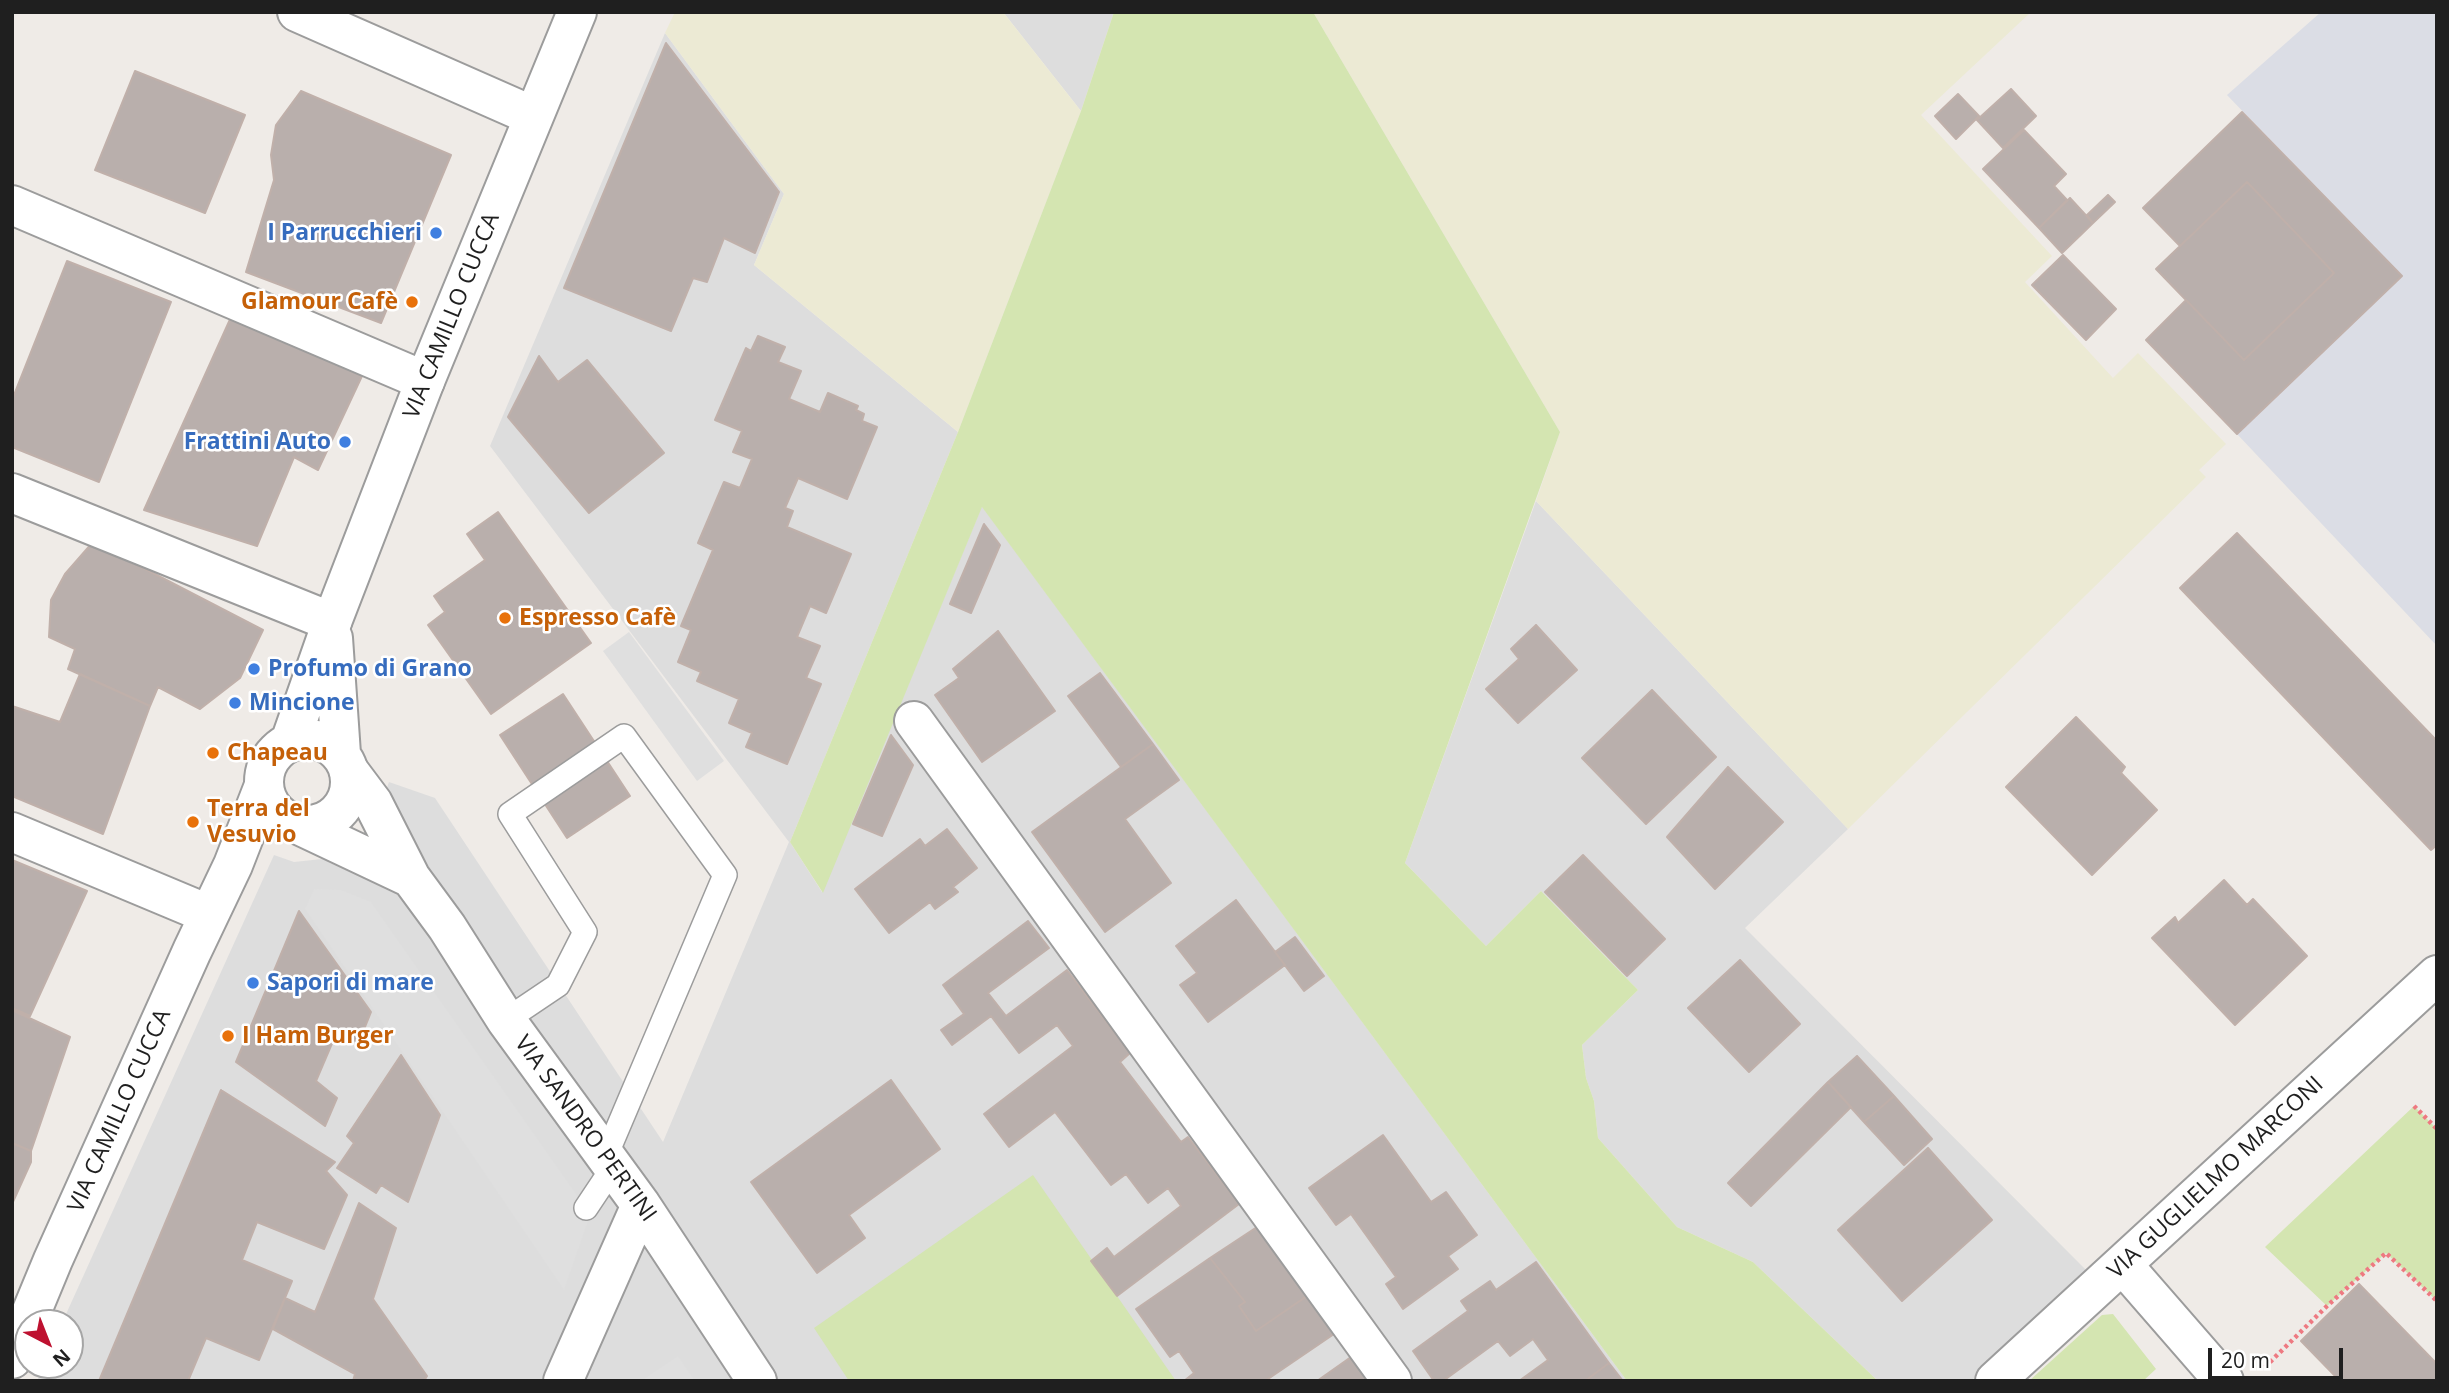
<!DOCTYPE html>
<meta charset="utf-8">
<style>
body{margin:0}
#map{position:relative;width:2449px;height:1393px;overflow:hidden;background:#efebe7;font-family:"Open Sans",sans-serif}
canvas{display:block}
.frame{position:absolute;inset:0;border:14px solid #1f1f1f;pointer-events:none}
.north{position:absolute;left:14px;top:1309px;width:70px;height:70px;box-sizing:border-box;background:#fff;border:2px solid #a5a5a5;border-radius:50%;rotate:138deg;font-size:19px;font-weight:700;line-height:28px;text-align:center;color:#1f1f1f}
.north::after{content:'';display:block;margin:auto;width:24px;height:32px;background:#be1130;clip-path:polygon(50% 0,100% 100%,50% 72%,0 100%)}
.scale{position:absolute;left:2208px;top:1348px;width:135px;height:32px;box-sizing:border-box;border:4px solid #1f1f1f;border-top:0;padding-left:9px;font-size:21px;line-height:24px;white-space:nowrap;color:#1f1f1f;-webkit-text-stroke:5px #fff;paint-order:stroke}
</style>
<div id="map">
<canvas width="2449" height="1393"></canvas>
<div class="frame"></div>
<div class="north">N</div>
<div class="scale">20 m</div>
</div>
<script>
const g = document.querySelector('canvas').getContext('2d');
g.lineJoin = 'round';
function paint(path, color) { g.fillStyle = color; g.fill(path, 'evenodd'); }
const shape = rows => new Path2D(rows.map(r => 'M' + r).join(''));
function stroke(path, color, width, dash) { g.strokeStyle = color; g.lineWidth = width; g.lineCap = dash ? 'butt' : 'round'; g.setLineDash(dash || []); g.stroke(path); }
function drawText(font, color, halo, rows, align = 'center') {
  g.font = font + ' "Open Sans",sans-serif'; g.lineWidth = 5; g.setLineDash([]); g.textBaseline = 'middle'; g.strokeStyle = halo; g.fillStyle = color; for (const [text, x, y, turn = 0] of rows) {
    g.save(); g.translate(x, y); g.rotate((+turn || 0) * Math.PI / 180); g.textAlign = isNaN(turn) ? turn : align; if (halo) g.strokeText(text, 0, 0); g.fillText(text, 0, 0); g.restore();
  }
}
paint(shape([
 [1003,12,1114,12,1081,111],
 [665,33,784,194,754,265,958,432,790,842,822,892,982,506,1627,1381,37,1381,44,1365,70,1365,70,1323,62,1323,274,855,294,862,322,859,360,841,374,823,389,782,435,798,663,1142,789,842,490,446],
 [1536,501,1848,829,1745,928,2089,1273,1971,1381,1878,1381,1753,1262,1677,1227,1598,1138,1594,1101,1586,1078,1582,1045,1638,990,1541,891,1486,946,1405,863]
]), '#ddd');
paint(shape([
 [675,12,1003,12,1081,111,958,432,754,265,784,194,665,33],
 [1313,12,2031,12,1921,115,2052,256,2025,282,2113,378,2138,353,2226,444,2199,470,2206,477,1848,829,1536,501,1560,432]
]), '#ecead4');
paint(shape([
 [1114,12,1313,12,1560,432,1405,863,1486,946,1541,891,1638,990,1582,1045,1586,1078,1594,1101,1598,1138,1677,1227,1753,1262,1878,1381,1627,1381,982,507,823,893,790,842,958,432,1081,111],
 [2414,1106,2437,1129,2437,1301,2386,1253,2327,1306,2265,1247],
 [1033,1175,1176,1381,849,1381,814,1328],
 [2113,1314,2156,1369,2143,1381,2029,1381,2102,1315]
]), '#d4e5b1');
paint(shape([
 [629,632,724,761,697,781,603,651],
 [314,889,341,890,371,902,586,1208,588,1221,564,1290,305,909],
 [678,1356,695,1381,641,1381]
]), '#dfdfdf');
paint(shape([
 [2321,12,2437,12,2437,646,2237,434,2401,276,2227,95]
]), '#dbdde5');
const building = shape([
 [666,43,779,192,755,253,724,238,707,282,693,278,671,331,564,288,666,43],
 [135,71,245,115,205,213,95,170,135,71],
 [2011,89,2036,116,2003,148,1977,120,2011,89],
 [301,91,451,155,381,323,246,272,274,180,271,155,276,125,301,91],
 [1958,94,1979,116,1956,139,1935,116,1958,94],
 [2242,112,2402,276,2237,434,2146,340,2186,300,2244,360,2334,273,2247,182,2180,246,2143,208,2242,112],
 [2024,130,2066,174,2054,186,2067,200,2039,228,1983,169,2024,130],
 [2247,182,2334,273,2244,360,2156,269,2247,182],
 [2108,195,2115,202,2093,223,2087,215,2108,195],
 [2070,198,2093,223,2062,253,2039,228,2070,198],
 [2063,255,2116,309,2086,340,2032,285,2063,255],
 [67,261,171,302,99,482,12,447,12,400,67,261],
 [232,315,362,376,318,470,294,457,257,546,144,510,232,315],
 [758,336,785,347,778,362,801,371,789,399,820,412,828,393,858,406,856,410,864,414,862,421,877,427,847,499,798,478,785,508,793,511,787,527,851,554,826,613,810,606,797,637,820,646,806,678,821,684,787,764,746,747,752,733,729,723,739,699,697,681,701,672,678,662,691,630,681,626,713,550,698,543,724,482,740,488,752,459,733,452,742,431,715,420,746,348,751,351,758,336],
 [539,356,558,382,587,360,664,453,589,513,508,417,539,356],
 [498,512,591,643,491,714,428,625,445,612,434,596,485,560,467,534,498,512],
 [984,524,1000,545,971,613,950,604,984,524],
 [2237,533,2437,741,2437,845,2431,850,2180,588,2237,533],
 [93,542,263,630,240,678,200,709,158,687,150,706,68,669,75,649,49,637,51,600,65,574,93,542],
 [1536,625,1577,670,1518,723,1486,689,1519,659,1511,649,1536,625],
 [998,631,1055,711,982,762,935,695,959,678,953,669,998,631],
 [1100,673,1153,744,1121,767,1068,696,1100,673],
 [80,674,150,706,103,834,12,796,12,706,60,722,80,674],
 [1652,690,1716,757,1646,824,1582,758,1652,690],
 [563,694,630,796,567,838,500,735,563,694],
 [2076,717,2125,767,2121,773,2157,810,2092,875,2006,787,2076,717],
 [891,735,913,765,882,836,853,824,891,735],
 [1153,744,1179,780,1125,819,1171,883,1105,932,1032,832,1153,744],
 [1728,767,1783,822,1715,889,1667,837,1728,767],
 [947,829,977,868,953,887,958,892,935,909,930,902,889,933,855,889,920,839,925,846,947,829],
 [1583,855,1665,939,1627,976,1545,892,1583,855],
 [12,860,87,891,30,1016,12,1008,12,860],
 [2224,880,2247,905,2253,899,2307,956,2235,1025,2152,938,2175,917,2178,923,2224,880],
 [1236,900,1285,965,1208,1022,1180,985,1197,973,1176,946,1236,900],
 [299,911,371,1012,359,1042,336,1034,316,1081,337,1098,325,1126,236,1062,299,911],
 [1028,921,1049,948,988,993,1006,1016,1067,970,1130,1053,1120,1062,1181,1142,1188,1137,1239,1204,1117,1296,1091,1261,1107,1248,1114,1257,1181,1206,1168,1188,1148,1203,1126,1174,1111,1185,1055,1112,1009,1147,984,1114,1073,1046,1057,1025,1019,1053,991,1016,952,1045,941,1030,964,1014,943,985,1028,921],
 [1295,937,1324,976,1304,991,1275,952,1295,937],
 [1740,960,1800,1024,1749,1072,1688,1008,1740,960],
 [12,1010,70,1037,31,1151,12,1143,12,1010],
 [401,1055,440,1115,408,1202,381,1185,376,1193,337,1168,354,1143,347,1136,401,1055],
 [1857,1056,1894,1096,1864,1122,1828,1082,1857,1056],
 [891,1080,940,1149,849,1215,865,1238,817,1273,751,1182,891,1080],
 [1828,1082,1851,1107,1751,1206,1728,1183,1828,1082],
 [221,1090,335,1162,326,1171,347,1195,324,1249,257,1222,242,1260,292,1281,259,1360,206,1338,188,1381,99,1381,221,1090],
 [1894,1096,1932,1139,1904,1165,1864,1122,1894,1096],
 [1383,1135,1431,1202,1446,1192,1477,1235,1448,1256,1458,1269,1403,1309,1386,1284,1396,1277,1351,1214,1336,1225,1309,1188,1383,1135],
 [12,1143,31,1151,31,1162,12,1204,12,1143],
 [1928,1148,1992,1220,1902,1301,1838,1230,1928,1148],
 [359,1203,396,1228,373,1299,427,1376,424,1381,353,1381,355,1374,273,1329,285,1298,315,1312,359,1203],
 [1257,1227,1307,1296,1256,1331,1239,1306,1245,1302,1210,1258,1257,1227],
 [1210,1258,1245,1302,1239,1306,1256,1331,1307,1296,1334,1334,1265,1381,1184,1381,1194,1373,1179,1351,1170,1357,1136,1309,1210,1258],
 [1536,1262,1609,1363,1585,1381,1519,1381,1548,1360,1533,1339,1510,1356,1498,1341,1443,1381,1434,1381,1413,1351,1468,1311,1461,1301,1490,1281,1496,1290,1536,1262],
 [2359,1284,2437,1364,2437,1381,2340,1381,2301,1341,2359,1284],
 [1351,1357,1368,1381,1317,1381,1351,1357],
 [1609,1363,1623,1381,1585,1381,1609,1363]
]);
paint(building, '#b9afac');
stroke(building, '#c0b0aa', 2);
const service = shape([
 [506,1020,558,985,585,932,510,814,624,736,725,875,605,1158],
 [586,1208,612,1169]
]);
const minor = shape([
 [297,12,533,116],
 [12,205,425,381],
 [12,493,332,622],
 [914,721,1392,1381],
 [349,771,373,803,411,878,447,927,506,1020,641,1205,757,1381],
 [301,826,411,878],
 [12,832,208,914],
 [2123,1265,2224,1381],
 [563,1381,641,1205],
 [1995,1381,2437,975]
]);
const tertiary = shape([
 [333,638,341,754],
 '264 782a43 43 0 1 1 86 0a43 43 0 1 1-86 0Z',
 [290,742,332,622,425,381,577,12],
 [12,1359,53,1260,192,951,233,865,263,788]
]);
stroke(service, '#9c9c9c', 26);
stroke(minor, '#9c9c9c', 42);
stroke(tertiary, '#9c9c9c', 42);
stroke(shape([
 [2414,1106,2437,1129],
 [2265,1367,2327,1306,2386,1253,2437,1301]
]), '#ee7981', 4.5, [3.5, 3.5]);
stroke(service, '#fff', 23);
stroke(minor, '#fff', 38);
stroke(tertiary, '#fff', 38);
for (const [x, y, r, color] of [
 [436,233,7,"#3f7fe0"],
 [412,302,7,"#e8710a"],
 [345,442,7,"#3f7fe0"],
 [505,618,7,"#e8710a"],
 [254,669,7,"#3f7fe0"],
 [235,703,7,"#3f7fe0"],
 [213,753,7,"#e8710a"],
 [193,822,7,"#e8710a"],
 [253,983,7,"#3f7fe0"],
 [228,1036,7,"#e8710a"]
]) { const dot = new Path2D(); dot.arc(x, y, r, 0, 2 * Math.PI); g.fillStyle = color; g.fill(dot); stroke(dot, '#fff', 2.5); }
drawText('bold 23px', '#366cbe', '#fff', [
 ["I Parrucchieri",422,233,"right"],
 ["Frattini Auto",331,442,"right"],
 ["Profumo di Grano",268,669],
 ["Mincione",249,703],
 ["Sapori di mare",267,983]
], 'left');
drawText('bold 23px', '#c56008', '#fff', [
 ["Glamour Cafè",398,302,"right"],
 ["Espresso Cafè",519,618],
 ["Chapeau",227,753],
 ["Terra del",207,809],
 ["Vesuvio",207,835],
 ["I Ham Burger",242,1036]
], 'left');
drawText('23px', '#1f1f1f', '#fff', [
 ["VIA CAMILLO CUCCA",452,316,-68],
 ["VIA CAMILLO CUCCA",120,1111,-66],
 ["VIA SANDRO PERTINI",585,1129,54],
 ["VIA GUGLIELMO MARCONI",2216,1178,-43]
]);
</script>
